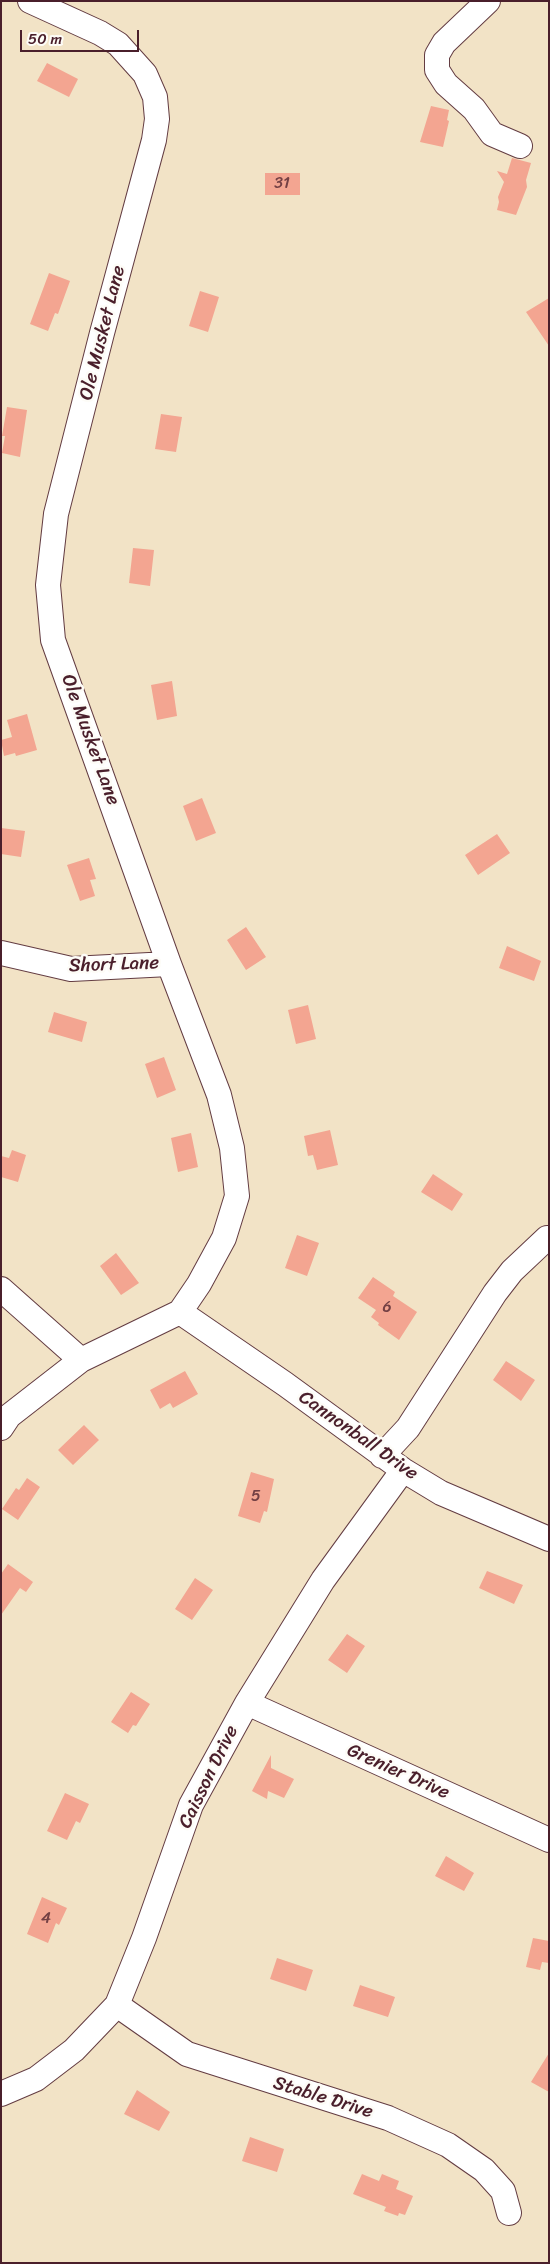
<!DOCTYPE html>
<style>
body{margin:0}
#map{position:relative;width:550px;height:2264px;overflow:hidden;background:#f2e3c6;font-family:Sriracha,sans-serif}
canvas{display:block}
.frame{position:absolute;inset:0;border:2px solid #4a1f2b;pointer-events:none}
.scale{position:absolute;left:20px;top:30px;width:119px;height:22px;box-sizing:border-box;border:2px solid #4a1f2b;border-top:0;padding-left:6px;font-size:15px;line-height:18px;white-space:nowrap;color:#4a1f2b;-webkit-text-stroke:4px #fdfcf7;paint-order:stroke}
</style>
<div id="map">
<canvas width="550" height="2264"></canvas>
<div class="frame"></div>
<div class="scale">50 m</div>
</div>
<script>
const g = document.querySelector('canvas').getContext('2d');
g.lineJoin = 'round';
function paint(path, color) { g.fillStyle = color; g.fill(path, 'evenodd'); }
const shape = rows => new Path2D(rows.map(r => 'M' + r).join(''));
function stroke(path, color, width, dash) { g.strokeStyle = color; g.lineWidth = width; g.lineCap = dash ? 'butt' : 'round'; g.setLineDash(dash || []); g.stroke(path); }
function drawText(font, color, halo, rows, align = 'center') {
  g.font = font + ' Sriracha,sans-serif'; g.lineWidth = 5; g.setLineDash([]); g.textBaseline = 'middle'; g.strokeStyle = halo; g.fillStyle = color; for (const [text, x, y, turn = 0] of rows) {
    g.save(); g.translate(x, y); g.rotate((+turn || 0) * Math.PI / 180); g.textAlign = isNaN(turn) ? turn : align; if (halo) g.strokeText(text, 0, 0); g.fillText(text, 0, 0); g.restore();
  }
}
paint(shape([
 [47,63,78,79,69,97,37,81],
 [431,106,449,110,447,120,449,121,443,147,420,142],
 [512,158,531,163,526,180,527,187,516,215,497,210,499,202,498,197,504,182,497,171,507,174],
 [265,173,300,173,300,195,265,195],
 [49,273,70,281,58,314,55,313,48,331,30,324],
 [200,291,219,297,208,332,189,326],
 [549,298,549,346,526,312],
 [7,407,27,410,20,457,2,453,5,436,2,436],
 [161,414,182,417,176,452,155,449],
 [133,548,154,550,150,586,129,583],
 [172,681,177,716,157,720,151,685],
 [27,714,37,750,16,756,15,753,4,756,1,740,12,737,7,720],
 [202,798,216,833,196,841,183,806],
 [1,828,25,831,21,857,1,854],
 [497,834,510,853,478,875,465,855],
 [89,858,96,879,90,880,95,896,80,901,67,865],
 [246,927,266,957,246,970,227,940],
 [507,946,541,961,534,981,499,968],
 [308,1005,316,1039,296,1044,288,1010],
 [54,1012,87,1022,82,1042,48,1032],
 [164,1057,176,1090,157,1098,145,1064],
 [330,1130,338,1165,317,1170,313,1155,308,1156,304,1136],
 [191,1133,198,1167,178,1172,171,1138],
 [12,1150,26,1155,18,1182,1,1177,1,1156,9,1158],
 [433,1174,463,1194,452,1211,421,1192],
 [297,1235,319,1243,307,1276,285,1268],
 [116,1253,139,1283,121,1295,100,1266],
 [373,1277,395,1292,393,1296,417,1312,399,1340,378,1325,379,1323,371,1317,376,1310,358,1298],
 [506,1361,535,1380,521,1401,493,1380],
 [185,1371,198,1394,173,1408,170,1403,160,1409,150,1390],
 [84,1425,99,1440,73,1465,58,1450],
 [251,1472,274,1479,267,1512,264,1511,260,1523,238,1516],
 [27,1478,40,1487,18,1520,2,1509,16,1488,19,1490],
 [8,1564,33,1582,26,1592,20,1588,1,1615,1,1574],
 [487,1571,523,1585,514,1604,479,1588],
 [195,1578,213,1590,192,1620,175,1609],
 [347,1634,365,1646,347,1673,328,1660],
 [131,1692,150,1704,136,1726,133,1725,128,1733,111,1722],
 [271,1755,271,1768,294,1779,284,1798,268,1791,267,1799,252,1791],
 [65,1793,89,1804,80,1823,76,1821,67,1840,47,1831],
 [446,1856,474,1873,464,1891,435,1876],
 [42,1897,67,1908,59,1925,56,1923,48,1943,27,1934],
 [533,1938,549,1941,549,1963,542,1962,540,1970,526,1967],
 [277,1958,313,1970,306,1991,270,1979],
 [360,1985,395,1997,388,2017,353,2006],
 [549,2053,549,2092,531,2082],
 [137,2090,170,2112,159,2131,124,2114],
 [250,2137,284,2149,277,2172,242,2161],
 [362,2174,379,2181,382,2174,399,2181,396,2189,413,2196,405,2215,399,2213,398,2216,384,2211,386,2207,353,2194]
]), '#f3a591');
const minor = shape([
 [488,1,444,43,437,55,437,70,446,84,474,109,492,134,520,146],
 [1,953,71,969,169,964],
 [1,1289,81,1360],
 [180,1312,285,1384,403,1470,441,1493,549,1539],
 [1,1428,9,1416,81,1360,180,1312,199,1284,224,1238,237,1196,232,1148,219,1095,169,964,53,640,48,585,56,514,102,333,154,140,157,119,155,97,145,74,118,44,100,33,30,1],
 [382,1456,408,1428,495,1293,512,1271,547,1238],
 [247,1703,549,1840],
 [117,2005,187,2054,388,2118,448,2145,484,2170,503,2191,509,2213],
 [1,2094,36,2079,74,2050,117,2005,144,1938,191,1805,247,1703,323,1580,403,1470]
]);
stroke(minor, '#633c42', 26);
stroke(minor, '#fff', 24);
drawText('16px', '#744044', null, [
 ["31",282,184],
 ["6",387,1308],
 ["5",256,1497],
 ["4",46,1919]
]);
drawText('19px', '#4a1f2b', '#fdfcf7', [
 ["Ole Musket Lane",103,333,-76],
 ["Ole Musket Lane",90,740,70],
 ["Short Lane",114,965,-2],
 ["Cannonball Drive",358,1436,35],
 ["Grenier Drive",398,1772,24],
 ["Caisson Drive",209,1777,-64],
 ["Stable Drive",323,2098,17]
]);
</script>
